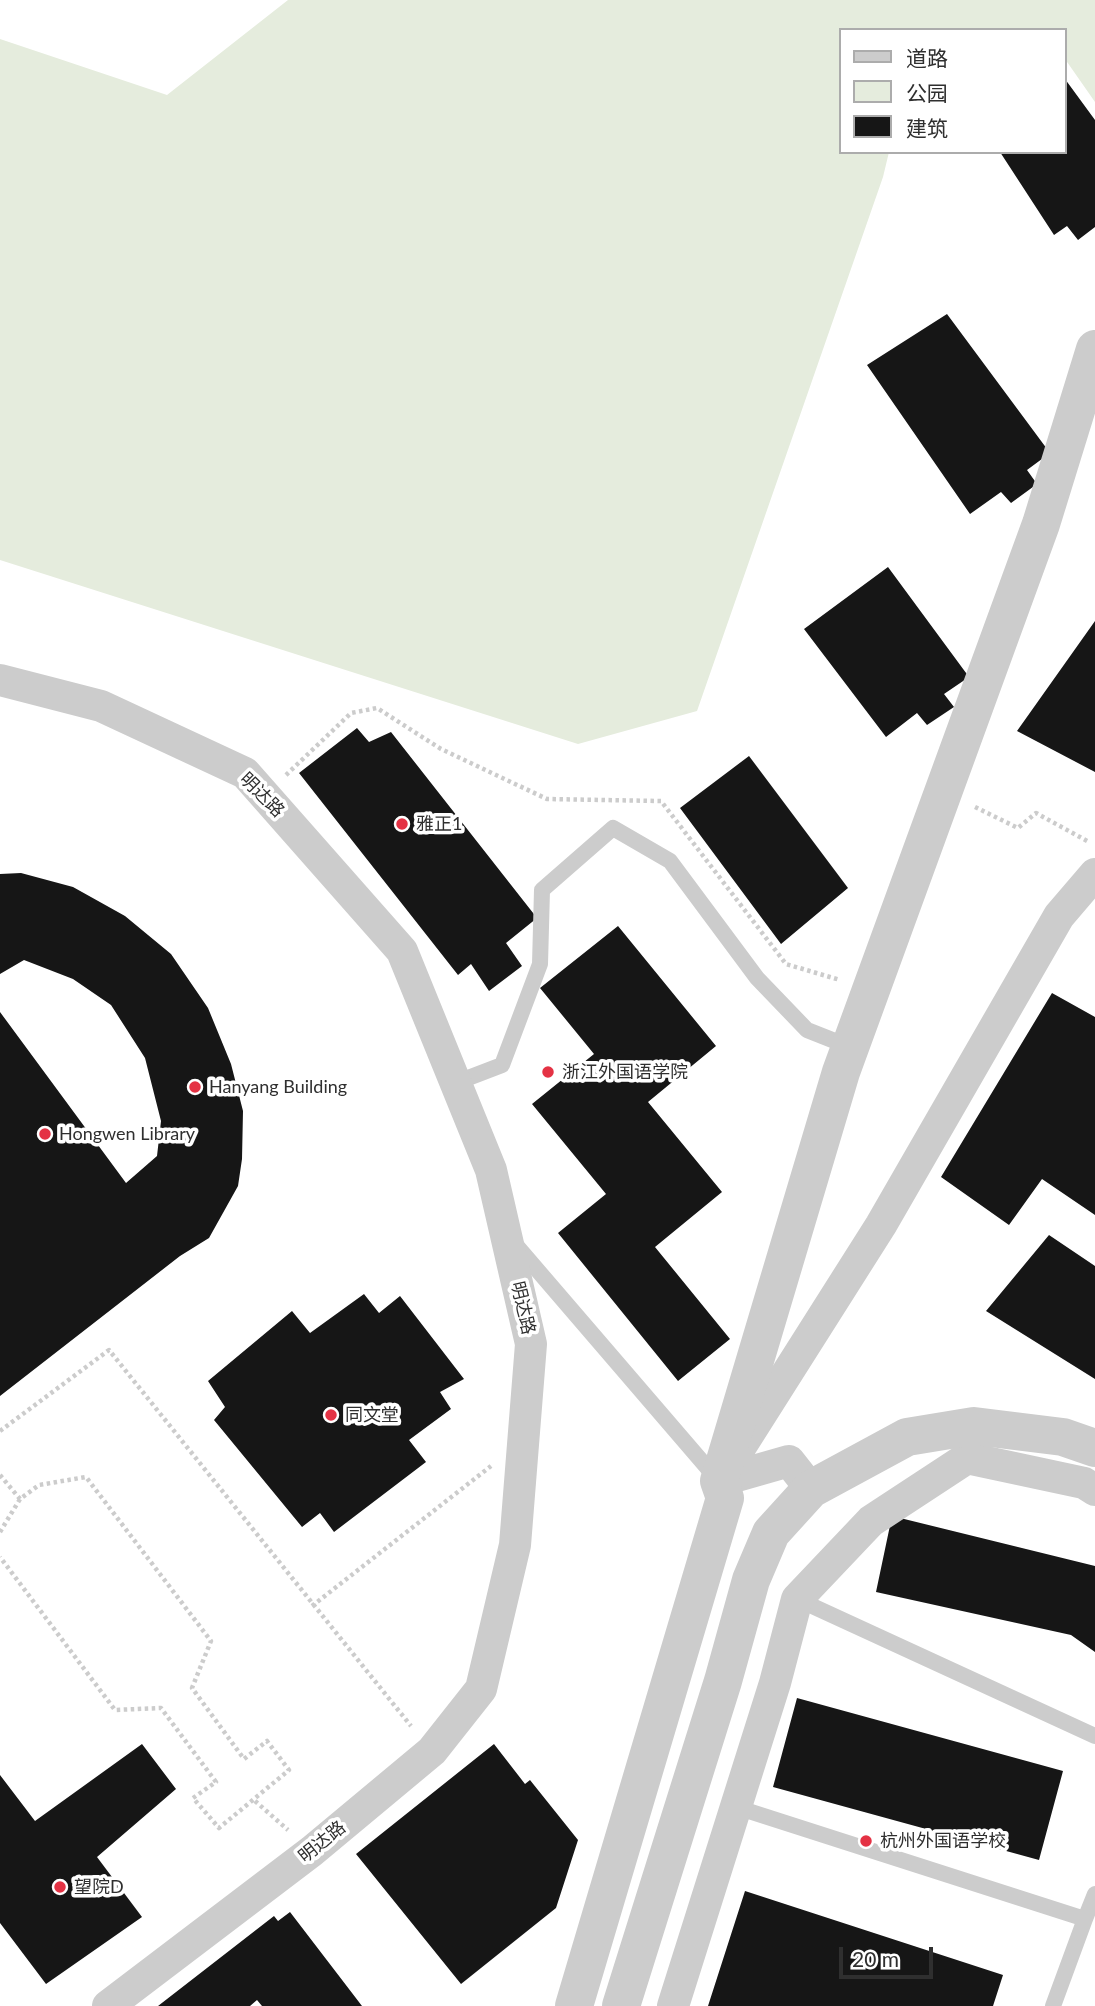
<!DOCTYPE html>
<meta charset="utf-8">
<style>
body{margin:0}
#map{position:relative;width:1095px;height:2006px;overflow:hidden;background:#fff;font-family:Lato,"Noto Sans SC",sans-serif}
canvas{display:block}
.legend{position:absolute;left:839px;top:28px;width:228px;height:126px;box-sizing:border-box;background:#fff;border:2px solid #acacac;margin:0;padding:9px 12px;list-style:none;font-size:21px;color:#2f2f2f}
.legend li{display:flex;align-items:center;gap:14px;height:35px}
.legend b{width:35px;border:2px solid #acacac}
.scale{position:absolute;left:839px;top:1947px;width:94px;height:32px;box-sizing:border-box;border:4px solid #2f2f2f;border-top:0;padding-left:9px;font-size:21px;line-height:24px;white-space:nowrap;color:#2f2f2f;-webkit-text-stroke:5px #fff;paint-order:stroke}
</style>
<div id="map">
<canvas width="1095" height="2006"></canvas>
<ul class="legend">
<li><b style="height:9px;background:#ccc"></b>道路</li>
<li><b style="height:19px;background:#e5ecdd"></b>公园</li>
<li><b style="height:19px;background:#161616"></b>建筑</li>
</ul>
<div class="scale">20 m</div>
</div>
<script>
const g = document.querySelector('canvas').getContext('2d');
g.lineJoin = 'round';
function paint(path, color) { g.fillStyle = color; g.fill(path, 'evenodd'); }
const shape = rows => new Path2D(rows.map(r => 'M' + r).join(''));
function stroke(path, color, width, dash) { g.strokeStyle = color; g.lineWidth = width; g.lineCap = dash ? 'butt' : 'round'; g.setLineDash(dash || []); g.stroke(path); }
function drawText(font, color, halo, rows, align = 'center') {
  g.font = font + ' Lato,"Noto Sans SC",sans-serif'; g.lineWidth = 7; g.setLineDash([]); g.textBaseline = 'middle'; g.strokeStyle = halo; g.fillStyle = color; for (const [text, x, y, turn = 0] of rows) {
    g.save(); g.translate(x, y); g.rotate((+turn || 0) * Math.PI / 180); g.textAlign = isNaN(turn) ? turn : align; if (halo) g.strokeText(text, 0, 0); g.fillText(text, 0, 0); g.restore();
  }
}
paint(shape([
 [288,0,1095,0,1095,102,1065,59,1065,30,841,30,841,152,889,152,883,177,697,711,578,744,0,560,0,39,167,95]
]), '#e5ecdd');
paint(shape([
 [1065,79,1095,120,1095,227,1078,240,1067,226,1054,235,1000,152,1065,152],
 [947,314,1050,453,1027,470,1037,484,1011,503,1001,492,970,514,867,365],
 [888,567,969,677,944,694,954,707,927,725,917,713,886,737,804,629],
 [1095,621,1095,772,1017,731],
 [357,728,369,742,391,732,537,918,506,943,522,966,489,991,471,964,458,975,299,773],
 [749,756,848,888,781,944,680,808],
 [21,873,73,887,125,916,171,954,208,1008,231,1064,243,1111,242,1159,238,1186,209,1238,180,1256,0,1396,0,1012,126,1183,157,1156,161,1121,145,1058,111,1005,73,979,24,960,0,974,0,874],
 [618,926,716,1046,648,1102,722,1192,655,1247,730,1339,678,1381,558,1233,606,1194,532,1104,594,1054,540,988],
 [1052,993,1095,1017,1095,1215,1042,1179,1009,1225,941,1177],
 [1049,1235,1095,1266,1095,1379,986,1311],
 [364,1294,379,1313,400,1296,464,1379,440,1392,451,1409,409,1440,426,1462,334,1532,320,1513,302,1527,214,1420,225,1407,208,1381,292,1311,310,1333],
 [892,1516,1095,1566,1095,1652,1071,1635,876,1592],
 [797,1698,1063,1771,1039,1860,773,1787],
 [142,1744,176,1789,97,1857,142,1917,46,1984,0,1923,0,1775,35,1821],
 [494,1744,525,1784,530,1780,578,1840,556,1908,461,1984,356,1854],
 [745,1891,1003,1975,993,2006,708,2006],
 [290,1912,362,2006,262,2006,257,2000,250,2006,158,2006,274,1916,278,1921]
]), '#161616');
stroke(shape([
 [286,775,351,713,377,708,441,749,547,799,661,801,786,964,840,980],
 [975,807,1018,828,1036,813,1089,842],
 [0,1431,109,1350,411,1726],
 [0,1475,20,1499],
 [0,1532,20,1499,39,1485,86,1477,211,1641,192,1688,244,1759,267,1741,289,1770,219,1828,193,1798,216,1782,161,1708,115,1710,0,1557],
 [312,1606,491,1466],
 [255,1801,288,1830]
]), '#ccc', 4.5, [3.5, 3.5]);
stroke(shape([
 [455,1083,502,1065,540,964,542,890,613,828,670,861,757,978,807,1030,850,1047],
 [515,1244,717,1479],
 [797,1599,1095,1736],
 [736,1807,1085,1919,1095,1894],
 [1053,2006,1085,1919]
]), '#ccc', 16);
stroke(shape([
 [0,680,101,706,245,773,402,951,491,1170,531,1344,515,1545,481,1689,432,1751,312,1851,108,2006],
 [734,1457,881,1225,1059,916,1095,874],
 [719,1481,789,1461,811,1489],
 [673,2006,775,1683,797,1599,871,1521,967,1458,1084,1483,1095,1490]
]), '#ccc', 32);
stroke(shape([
 [574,2006,725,1498,719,1481,841,1072,1041,524,1095,349],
 [621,2006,723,1681,751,1580,771,1533,811,1489,907,1437,974,1426,1063,1437,1095,1448]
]), '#ccc', 38);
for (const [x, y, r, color] of [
 [402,824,7,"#e43244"],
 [548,1072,7,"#e43244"],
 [195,1087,7,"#e43244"],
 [45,1134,7,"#e43244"],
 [331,1415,7,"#e43244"],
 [866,1841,7,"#e43244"],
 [60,1887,7,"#e43244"]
]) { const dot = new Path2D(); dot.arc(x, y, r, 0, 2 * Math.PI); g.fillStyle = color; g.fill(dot); stroke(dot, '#fff', 2.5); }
drawText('18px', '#2f2f2f', '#fff', [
 ["明达路",262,795,45],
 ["明达路",523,1308,77],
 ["明达路",322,1842,-39]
]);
drawText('18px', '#2f2f2f', '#fff', [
 ["雅正1",416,824],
 ["浙江外国语学院",562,1072],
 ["Hanyang Building",209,1087],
 ["Hongwen Library",59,1134],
 ["同文堂",345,1415],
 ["杭州外国语学校",880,1841],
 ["望院D",74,1887]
], 'left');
</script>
